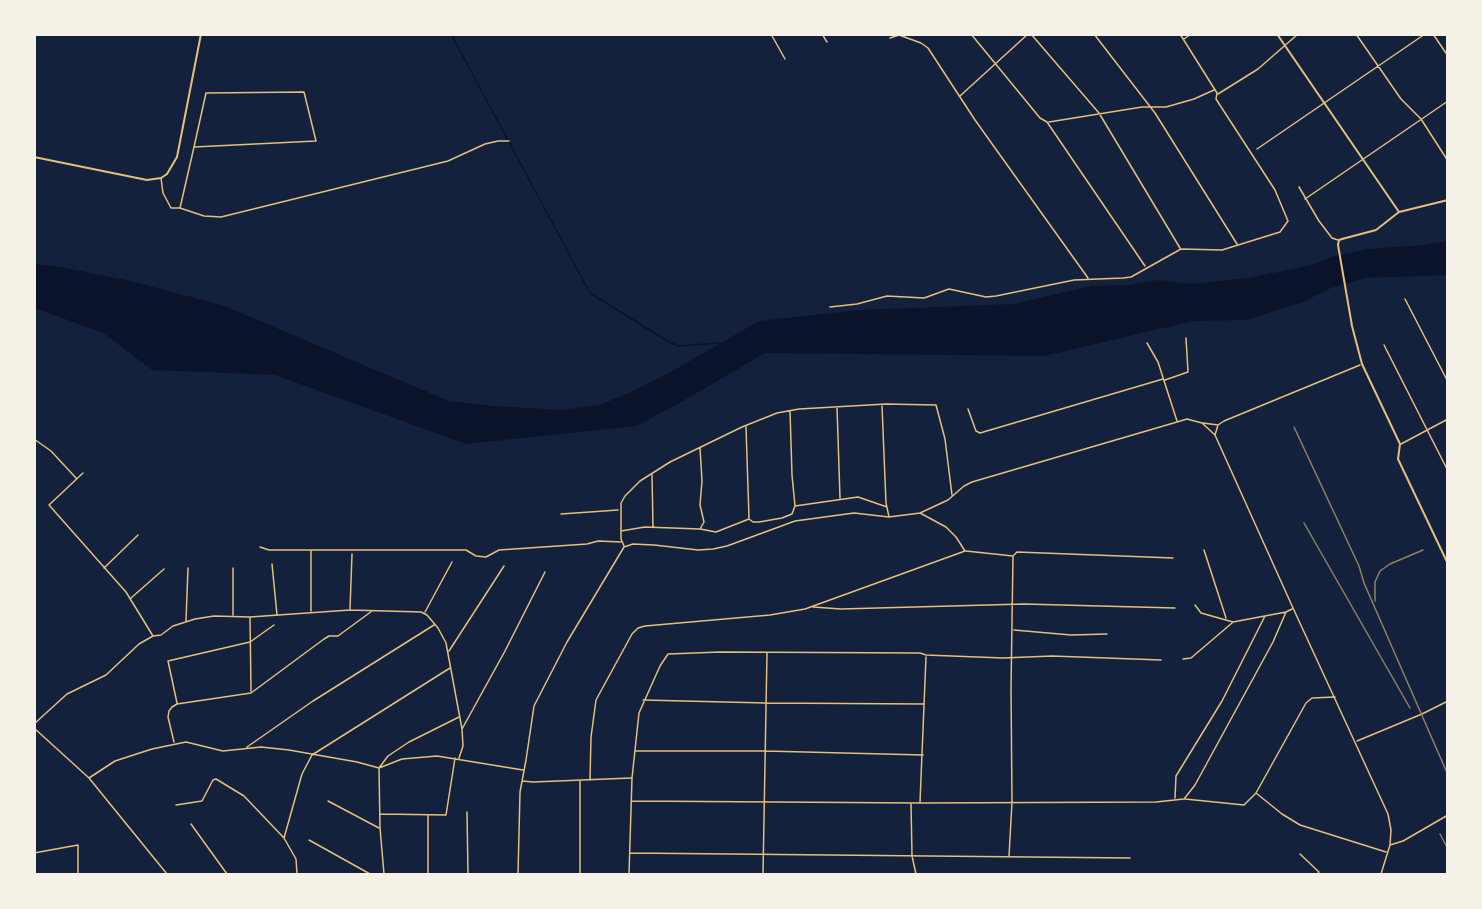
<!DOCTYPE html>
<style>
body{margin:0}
#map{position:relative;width:1482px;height:909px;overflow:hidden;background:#14213d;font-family:Barlow,sans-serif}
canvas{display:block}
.frame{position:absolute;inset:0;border:36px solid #f6f1e7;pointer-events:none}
</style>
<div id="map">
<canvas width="1482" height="909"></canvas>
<div class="frame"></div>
</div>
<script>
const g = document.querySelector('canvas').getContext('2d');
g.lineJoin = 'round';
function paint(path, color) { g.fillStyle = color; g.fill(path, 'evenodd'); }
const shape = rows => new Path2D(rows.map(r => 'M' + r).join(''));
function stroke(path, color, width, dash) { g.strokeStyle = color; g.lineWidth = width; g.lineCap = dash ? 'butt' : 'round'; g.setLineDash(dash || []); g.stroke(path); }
paint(shape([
 [1448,241,1447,275,1366,278,1331,288,1303,302,1246,320,1193,321,1044,356,765,353,690,397,637,426,466,444,275,375,152,370,103,333,35,308,34,264,61,267,126,280,222,305,449,401,494,406,562,410,600,405,633,391,674,370,759,321,859,310,1014,304,1090,286,1129,285,1158,280,1191,284,1248,278,1312,265,1334,256,1369,249,1422,245]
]), '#0b132b');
stroke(shape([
 [451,34,590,293,669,342,679,346,719,343]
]), '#0b132b', 1.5);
stroke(shape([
 [771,34,785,59],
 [822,34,827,42],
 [971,34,1040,118,1047,122,1145,266],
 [1031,34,1099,113,1180,248],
 [1094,34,1155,113,1237,244],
 [1356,34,1401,99,1421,119,1448,161],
 [1433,34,1448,56],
 [890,38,899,35,921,43,928,48,975,120,1088,278],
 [1184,39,1191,34],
 [1218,94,1258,69,1298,34],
 [960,96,1028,34],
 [1049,122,1142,107,1166,107,1194,99,1214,90],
 [1257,149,1425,34],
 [161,178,163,193,171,208,180,208,204,216,221,217,448,161,485,144,498,141,509,141],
 [1299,187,1319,221,1332,238,1338,240],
 [1305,199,1448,101],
 [180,208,194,147,206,93,304,92,316,141,194,147],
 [1405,299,1448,382],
 [830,307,857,304,887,296,924,298,949,289,986,297,996,296,1074,280,1123,278,1131,277,1181,249,1222,250,1280,232,1288,221,1275,190,1216,99,1217,93,1180,34],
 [1147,343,1158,362,1177,421],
 [1384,345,1448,471],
 [1360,365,1224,421,1218,425,1215,435,1293,608,1388,814,1391,830,1390,845,1381,874],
 [1165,380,1188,372,1186,338],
 [882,406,886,503,889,517],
 [837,407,840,498],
 [968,409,976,431,980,433,1163,379],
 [790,411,792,475,795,506,858,497,887,507],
 [1203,423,1218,425],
 [746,427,749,518],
 [34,439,51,451,76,478],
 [1401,444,1448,419],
 [83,473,49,505,126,592,153,636],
 [652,475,653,527],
 [561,514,618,510],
 [700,529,716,532,749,519,753,522,759,522,782,518,792,514,795,506],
 [621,531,645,527,700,529,704,522,700,505,702,481,700,448],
 [624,546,621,539,621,503,625,496,640,481,670,462,742,427,777,413,799,409,886,404,936,405,945,439,952,495],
 [260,547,269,550,466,550,476,556,486,557,499,550,587,544,598,541,621,542],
 [1204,550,1226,618],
 [966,551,1013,556,1017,552,1173,558],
 [272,564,277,615],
 [104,568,138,535],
 [131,598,164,569],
 [1195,605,1201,613,1233,622,1286,612,1292,609],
 [813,607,841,609,1024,604,1175,608],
 [350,609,352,554],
 [311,611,311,550],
 [425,612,452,562],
 [233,615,233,568],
 [250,618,251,691],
 [186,621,188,568],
 [1014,630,1071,635,1107,634],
 [449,651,504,566],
 [1183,659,1191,658,1232,623],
 [643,700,766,703,924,704],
 [177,703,168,661,250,642,274,625],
 [34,724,67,694,106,675,139,644,153,636,161,635,173,626,195,619,214,616,250,617,350,610,421,612,427,615,438,628,446,643,462,729],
 [34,728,89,778,167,874],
 [1357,741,1422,714,1448,701],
 [174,742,168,717,169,711,172,707,177,704,251,693,324,639,329,636,338,636,372,611],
 [247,747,313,701,434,625],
 [636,751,765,751,923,755],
 [459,758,463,746,462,729,505,651,545,572],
 [89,778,115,761,152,749,186,742,223,751,261,747,289,750,357,762,379,768,402,759,437,756,523,770],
 [590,780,591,737,596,700,632,634,638,628,645,626,770,615,805,609,965,551,956,537,946,527,920,513],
 [522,781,533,782,631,778],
 [1256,793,1282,814,1300,825,1386,852],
 [1175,798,1176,776,1222,701,1265,616],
 [1185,799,1244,805,1256,793,1306,703,1312,698,1335,697],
 [328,801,379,828],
 [631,801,920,803,1156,802,1184,799,1195,785,1273,642,1286,612],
 [920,802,926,657],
 [911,804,912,856,916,874],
 [176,805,202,801,213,780,216,779,244,796,284,838,296,859,297,874],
 [467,812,468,874],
 [380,814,446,815,455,758],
 [428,816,428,874],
 [191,824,227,874],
 [284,838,302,774,312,755,450,668],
 [309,840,370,874],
 [1390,845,1403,841,1448,815],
 [34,853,78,845,78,874],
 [630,853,1130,858],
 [1300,854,1319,872,1317,874],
 [1009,856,1012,802,1011,689,1013,556],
 [384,874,380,828,379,768,388,756,409,742,459,717],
 [518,874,520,792,526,760,534,706,567,642,624,547,633,544,654,545,698,550,713,549,727,546,795,521,854,513,889,517,920,513,948,500,964,486,972,482,1177,422,1187,419,1202,423,1215,435],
 [580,874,580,781],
 [629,874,632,778,639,713,660,666,668,654,720,652,920,653,926,655,1003,658,1052,656,1161,660],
 [763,874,767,653]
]), '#e5c07b', 1.5);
stroke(shape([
 [1277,34,1399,212],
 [34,157,147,180,161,178,167,174,177,157,201,34],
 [1448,200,1399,212,1376,230,1342,239,1339,240,1338,245,1352,326,1362,364,1400,444,1398,459,1448,564]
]), '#e5c07b', 2);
stroke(shape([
 [1294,427,1359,566,1364,583,1448,775],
 [1304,523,1410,708],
 [1375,601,1375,582,1380,571,1390,564,1423,550],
 [1440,834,1448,849]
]), '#918062', 1.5);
</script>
